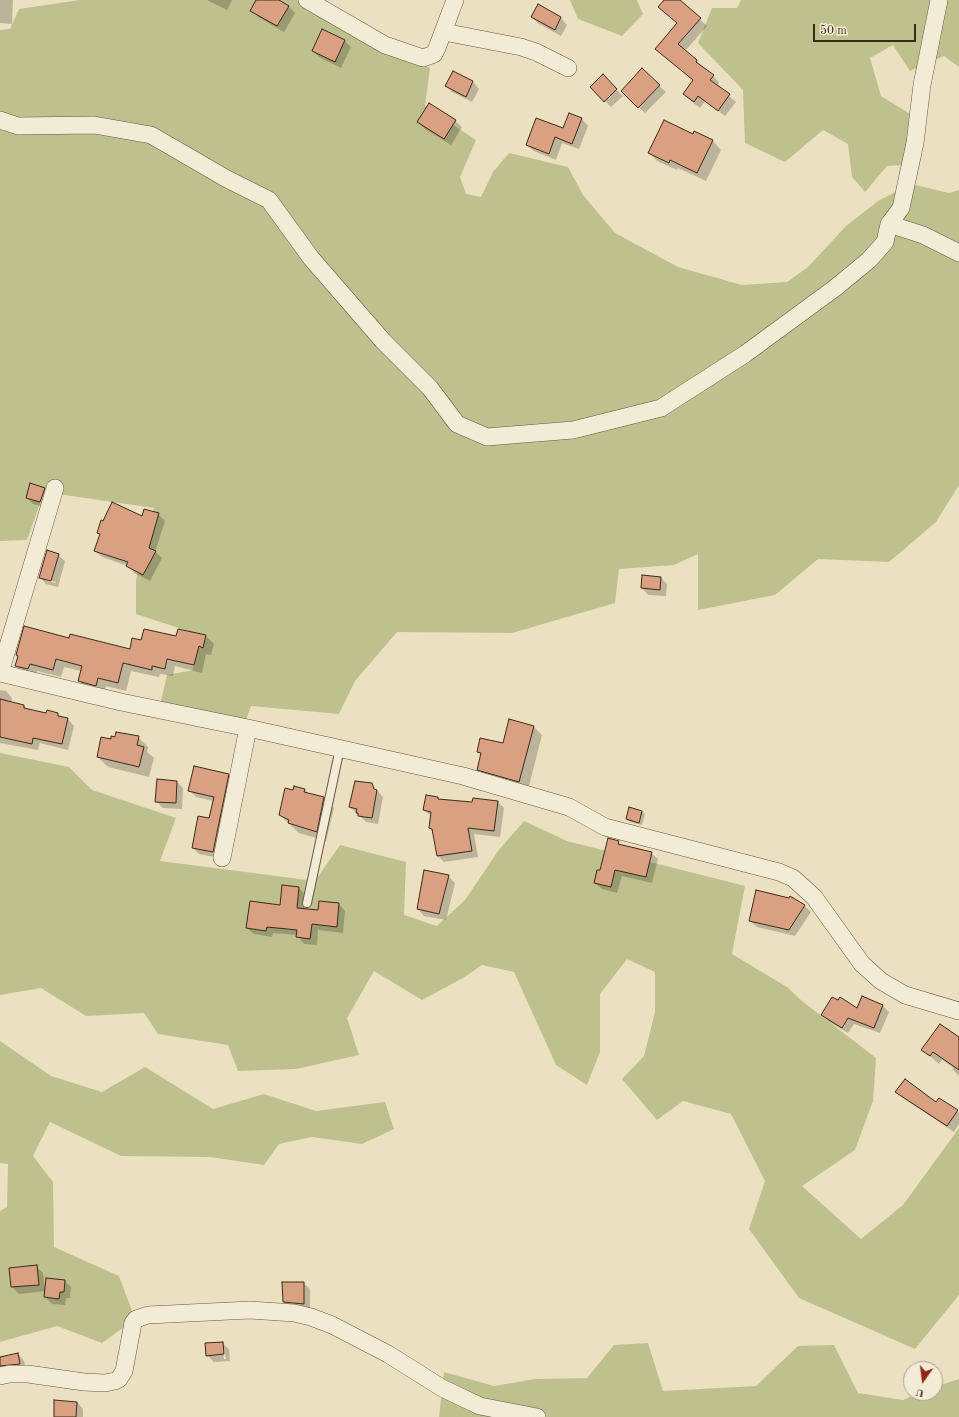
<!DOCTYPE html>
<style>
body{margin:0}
#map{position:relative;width:959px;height:1417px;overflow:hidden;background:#ebe1c1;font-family:"Old Standard TT",serif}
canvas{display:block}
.north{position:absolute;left:903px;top:1361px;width:40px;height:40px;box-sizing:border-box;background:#f2ecd7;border:1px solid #aa9e8b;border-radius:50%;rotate:194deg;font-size:11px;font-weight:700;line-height:16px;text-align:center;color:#3d2919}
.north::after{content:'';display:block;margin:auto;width:14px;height:18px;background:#8f2418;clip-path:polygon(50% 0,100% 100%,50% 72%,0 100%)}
.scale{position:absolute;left:813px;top:24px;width:103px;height:18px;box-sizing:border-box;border:2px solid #3d2919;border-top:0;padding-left:5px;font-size:12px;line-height:14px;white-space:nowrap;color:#3d2919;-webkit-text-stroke:3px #f2ecd7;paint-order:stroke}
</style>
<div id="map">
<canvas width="959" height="1417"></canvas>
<div class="north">U</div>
<div class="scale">50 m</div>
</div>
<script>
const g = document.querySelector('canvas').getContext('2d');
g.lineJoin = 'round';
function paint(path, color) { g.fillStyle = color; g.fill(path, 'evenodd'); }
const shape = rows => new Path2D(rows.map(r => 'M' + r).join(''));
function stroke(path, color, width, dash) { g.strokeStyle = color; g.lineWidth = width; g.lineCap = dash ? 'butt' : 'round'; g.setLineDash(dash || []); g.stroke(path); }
paint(shape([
 [80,0,300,0,308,11,362,39,430,68,425,106,476,140,460,177,466,194,481,197,493,172,509,153,568,167,583,195,615,233,678,267,742,285,787,282,808,267,846,226,878,201,911,184,949,193,959,190,959,485,936,522,889,562,818,559,775,595,698,610,698,554,674,565,619,569,615,603,512,633,397,632,355,681,339,714,251,706,243,728,159,709,167,675,193,670,197,634,136,614,136,580,154,508,44,492,27,540,0,541,0,30,10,29,19,9],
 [570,0,637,0,643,14,622,36,578,19],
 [741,0,959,0,959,67,944,56,910,71,893,45,870,58,881,96,910,114,906,165,887,166,865,192,852,177,848,144,823,130,785,162,745,143,743,90,698,43,712,8,737,8],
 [0,753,69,767,92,790,176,818,160,861,315,881,340,845,406,862,404,915,437,926,465,900,498,851,524,821,567,841,745,886,732,954,787,987,802,1001,876,1058,873,1101,855,1150,802,1186,861,1239,903,1205,959,1128,959,1295,915,1349,799,1298,749,1229,765,1181,731,1114,683,1101,657,1120,622,1079,644,1056,655,1012,655,972,627,959,600,994,600,1052,587,1085,556,1065,514,972,482,965,463,978,422,1000,374,971,347,1018,359,1055,296,1069,238,1071,228,1045,158,1034,144,1013,86,1016,41,988,0,995],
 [0,1041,51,1076,102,1092,145,1067,213,1109,264,1094,316,1111,385,1102,394,1129,362,1144,312,1137,279,1144,264,1165,210,1157,121,1156,50,1122,33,1156,53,1182,54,1247,119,1276,135,1319,102,1343,57,1326,0,1342,0,1211,7,1207,8,1164,0,1163],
 [648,1343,663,1391,756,1386,798,1346,834,1345,858,1393,903,1400,920,1393,935,1393,935,1387,959,1379,959,1417,439,1417,444,1372,494,1386,535,1379,587,1378,614,1345]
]), '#bec18e');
paint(shape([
 [0,0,13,0,12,24,0,23],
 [207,0,232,0,227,10],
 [258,0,277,0,288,6,295,13,284,32,258,17,252,10],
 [665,0,679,0,707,26,685,51,713,76,719,82,717,86,736,102,725,116,705,101,700,108,691,101,684,94,694,81,663,55,678,24],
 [539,6,561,18,567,25,561,36,539,24,532,17],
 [345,41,351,47,341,68,319,57,313,51],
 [642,70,666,92,645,113,622,91],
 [453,72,473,82,479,89,472,102,452,92,446,86],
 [603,76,623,96,611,107,591,87],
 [430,105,455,121,462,127,451,145,425,129,418,122],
 [569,114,582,119,588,126,579,149,562,143,556,160,534,151,527,145,563,130],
 [695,132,713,141,721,150,706,181,678,168,677,170,657,161,649,152,693,136],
 [44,489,51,495,47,508,33,504,27,498],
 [158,514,165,521,155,552,162,558,150,581,134,573,128,566,102,557,95,551,101,535,98,533,142,517],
 [58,555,65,561,58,587,46,584,40,577],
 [46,579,56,582,56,583,46,581],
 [661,578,667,584,666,596,648,595,642,588],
 [206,636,214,644,211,655,206,654,202,673,175,666,173,676,160,674,159,677,131,671,126,691,106,686,104,693,87,689,79,681,81,671,64,667,61,677,37,671,36,677,24,674,16,666,69,639,130,651,142,641],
 [0,690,6,691,12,698,11,703,24,706,28,710,47,714,58,714,62,718,68,719,74,726,68,750,40,743,38,750,0,743],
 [533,726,542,735,528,790,487,778,478,769,482,755,478,751,504,744],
 [138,737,148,747,147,752,154,758,149,777,108,767,98,757,111,740],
 [228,775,235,781,219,858,199,854,193,848,210,820,214,801,196,797,189,790],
 [177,782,183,788,182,809,163,808,156,801],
 [371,784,383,797,378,824,366,822,350,807],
 [305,790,309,794,324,798,334,808,326,841,299,833,280,815,294,791],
 [438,798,440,800,473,803,498,802,504,808,500,837,474,834,478,857,444,862,438,856,434,832,430,828,431,816,424,810],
 [629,808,642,811,645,814,642,825,630,822,627,819],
 [618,842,622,846,651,853,658,859,652,883,622,876,617,893,602,889,595,883],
 [425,871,448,876,455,883,446,920,424,916,418,909],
 [299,888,305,895,304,909,319,911,339,904,345,911,343,933,318,930,317,945,304,944,297,935,273,933,272,937,254,934,247,928,281,906],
 [804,905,811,912,795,936,757,927,750,921],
 [882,1005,889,1012,880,1033,854,1024,848,1033,829,1022,822,1015],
 [959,1039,959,1076,952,1069,954,1068,942,1060,939,1064,923,1050],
 [896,1092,957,1111,959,1113,959,1124,954,1132,903,1098],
 [36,1266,43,1273,45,1290,65,1281,71,1287,70,1298,66,1298,65,1305,52,1304,45,1297,46,1291,19,1294,12,1287,11,1269],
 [303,1283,310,1289,310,1310,290,1308,284,1302],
 [222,1343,229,1349,230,1361,214,1362,207,1355],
 [222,1348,224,1348,226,1359,224,1359],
 [18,1354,24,1361,26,1370,0,1370,0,1358],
 [77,1402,83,1409,83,1417,55,1417]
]), '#0003');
const building = shape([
 [256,0,279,0,289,6,277,26,250,11,256,0],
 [664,0,680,0,701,18,678,44,697,60,696,62,714,75,710,80,730,94,718,111,698,96,694,102,683,94,693,80,655,49,677,23,658,7,664,0],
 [538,4,561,17,555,30,531,17,538,4],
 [322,29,345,40,335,62,312,51,322,29],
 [642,68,660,85,638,108,621,91,642,68],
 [453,71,473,81,466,97,445,86,453,71],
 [603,74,617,89,604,102,590,87,603,74],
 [429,103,456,120,444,139,417,122,429,103],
 [569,113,582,118,572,144,555,137,549,154,526,145,536,118,563,128,569,113],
 [664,120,693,134,694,131,713,140,697,173,670,160,669,163,648,153,664,120],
 [30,483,45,488,40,502,26,498,30,483],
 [112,502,142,516,144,509,159,513,149,548,156,551,143,575,126,566,128,562,94,551,100,534,97,533,101,520,103,521,112,502],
 [47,550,59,554,51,581,39,578,47,550],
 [642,575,661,577,660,590,641,588,642,575],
 [24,626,69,638,70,634,130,649,132,638,141,640,144,629,176,636,178,629,206,635,203,648,199,646,194,665,167,659,165,669,152,666,152,670,123,663,118,683,98,678,96,686,78,681,82,666,56,659,53,670,30,664,28,669,15,666,18,656,16,655,24,626],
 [0,699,24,705,24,708,46,713,47,710,58,713,58,716,68,718,62,744,33,738,32,744,0,737,0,699],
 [509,719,534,726,519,782,477,770,481,753,477,752,480,738,503,743,509,719],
 [116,732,139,736,137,745,144,747,139,767,97,757,101,737,111,739,111,736,115,737,116,732],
 [194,766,229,774,213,852,192,848,198,816,209,818,214,797,188,791,194,766],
 [157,779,177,781,176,803,155,802,157,779],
 [355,781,372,783,374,789,377,790,372,818,358,816,358,813,356,813,357,809,349,807,355,781],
 [294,786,305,789,304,792,324,797,317,832,288,823,289,820,279,815,285,788,293,790,294,786],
 [426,795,438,797,438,799,472,802,473,798,498,801,494,831,468,828,472,851,437,856,432,829,429,828,431,812,423,810,426,795],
 [629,807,642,811,639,823,626,819,629,807],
 [608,838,619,841,618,844,652,852,646,877,615,870,611,887,594,883,597,870,600,870,608,838],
 [424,870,449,875,439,914,417,909,424,870],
 [282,885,299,887,297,908,318,910,319,901,339,903,337,927,312,924,310,939,296,937,297,930,267,927,266,931,246,928,250,901,280,905,282,885],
 [756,890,789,898,790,896,805,905,789,930,749,921,756,890],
 [862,996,883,1005,874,1028,848,1018,842,1028,821,1015,832,997,838,1000,840,997,857,1008,862,996],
 [940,1024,959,1037,959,1070,933,1052,930,1056,921,1050,940,1024],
 [905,1079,936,1102,939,1098,958,1110,947,1126,895,1092,905,1079],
 [37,1265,39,1285,11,1287,9,1268,37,1265],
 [46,1278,65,1280,64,1292,60,1292,59,1299,44,1297,46,1278],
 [282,1282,304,1282,304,1304,283,1302,282,1282],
 [223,1342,224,1354,206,1356,205,1343,223,1342],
 [18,1353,20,1364,0,1366,0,1357,18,1353],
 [54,1400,77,1402,76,1417,54,1417,54,1400]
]);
paint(building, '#d9a182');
stroke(building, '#3d2919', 1);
const lane = shape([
 [307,903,340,748]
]);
const street = shape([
 [307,0,385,45,423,58,434,54,437,48,455,0],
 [444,32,521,47,536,52,568,68],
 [0,120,18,126,94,125,151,135,227,179,269,200,311,258,383,341,430,388,457,424,487,437,573,430,661,408,745,354,835,288,869,260,885,242,889,224,901,208,915,143,922,85,939,0],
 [889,224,923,235,959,253],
 [0,673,121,702,248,728,463,776,569,807,605,827,779,872,793,878,814,897,862,964,881,981,905,995,959,1011],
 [0,673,55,488],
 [222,858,248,728],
 [0,1376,9,1374,28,1374,84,1382,105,1383,115,1381,119,1379,124,1371,133,1323,136,1319,148,1315,250,1310,294,1313,311,1317,332,1325,388,1354,442,1388,465,1399,480,1406,537,1417]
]);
stroke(lane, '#685743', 10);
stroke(street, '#685743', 18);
stroke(lane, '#f2ecd7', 8);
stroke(street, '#f2ecd7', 17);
</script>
